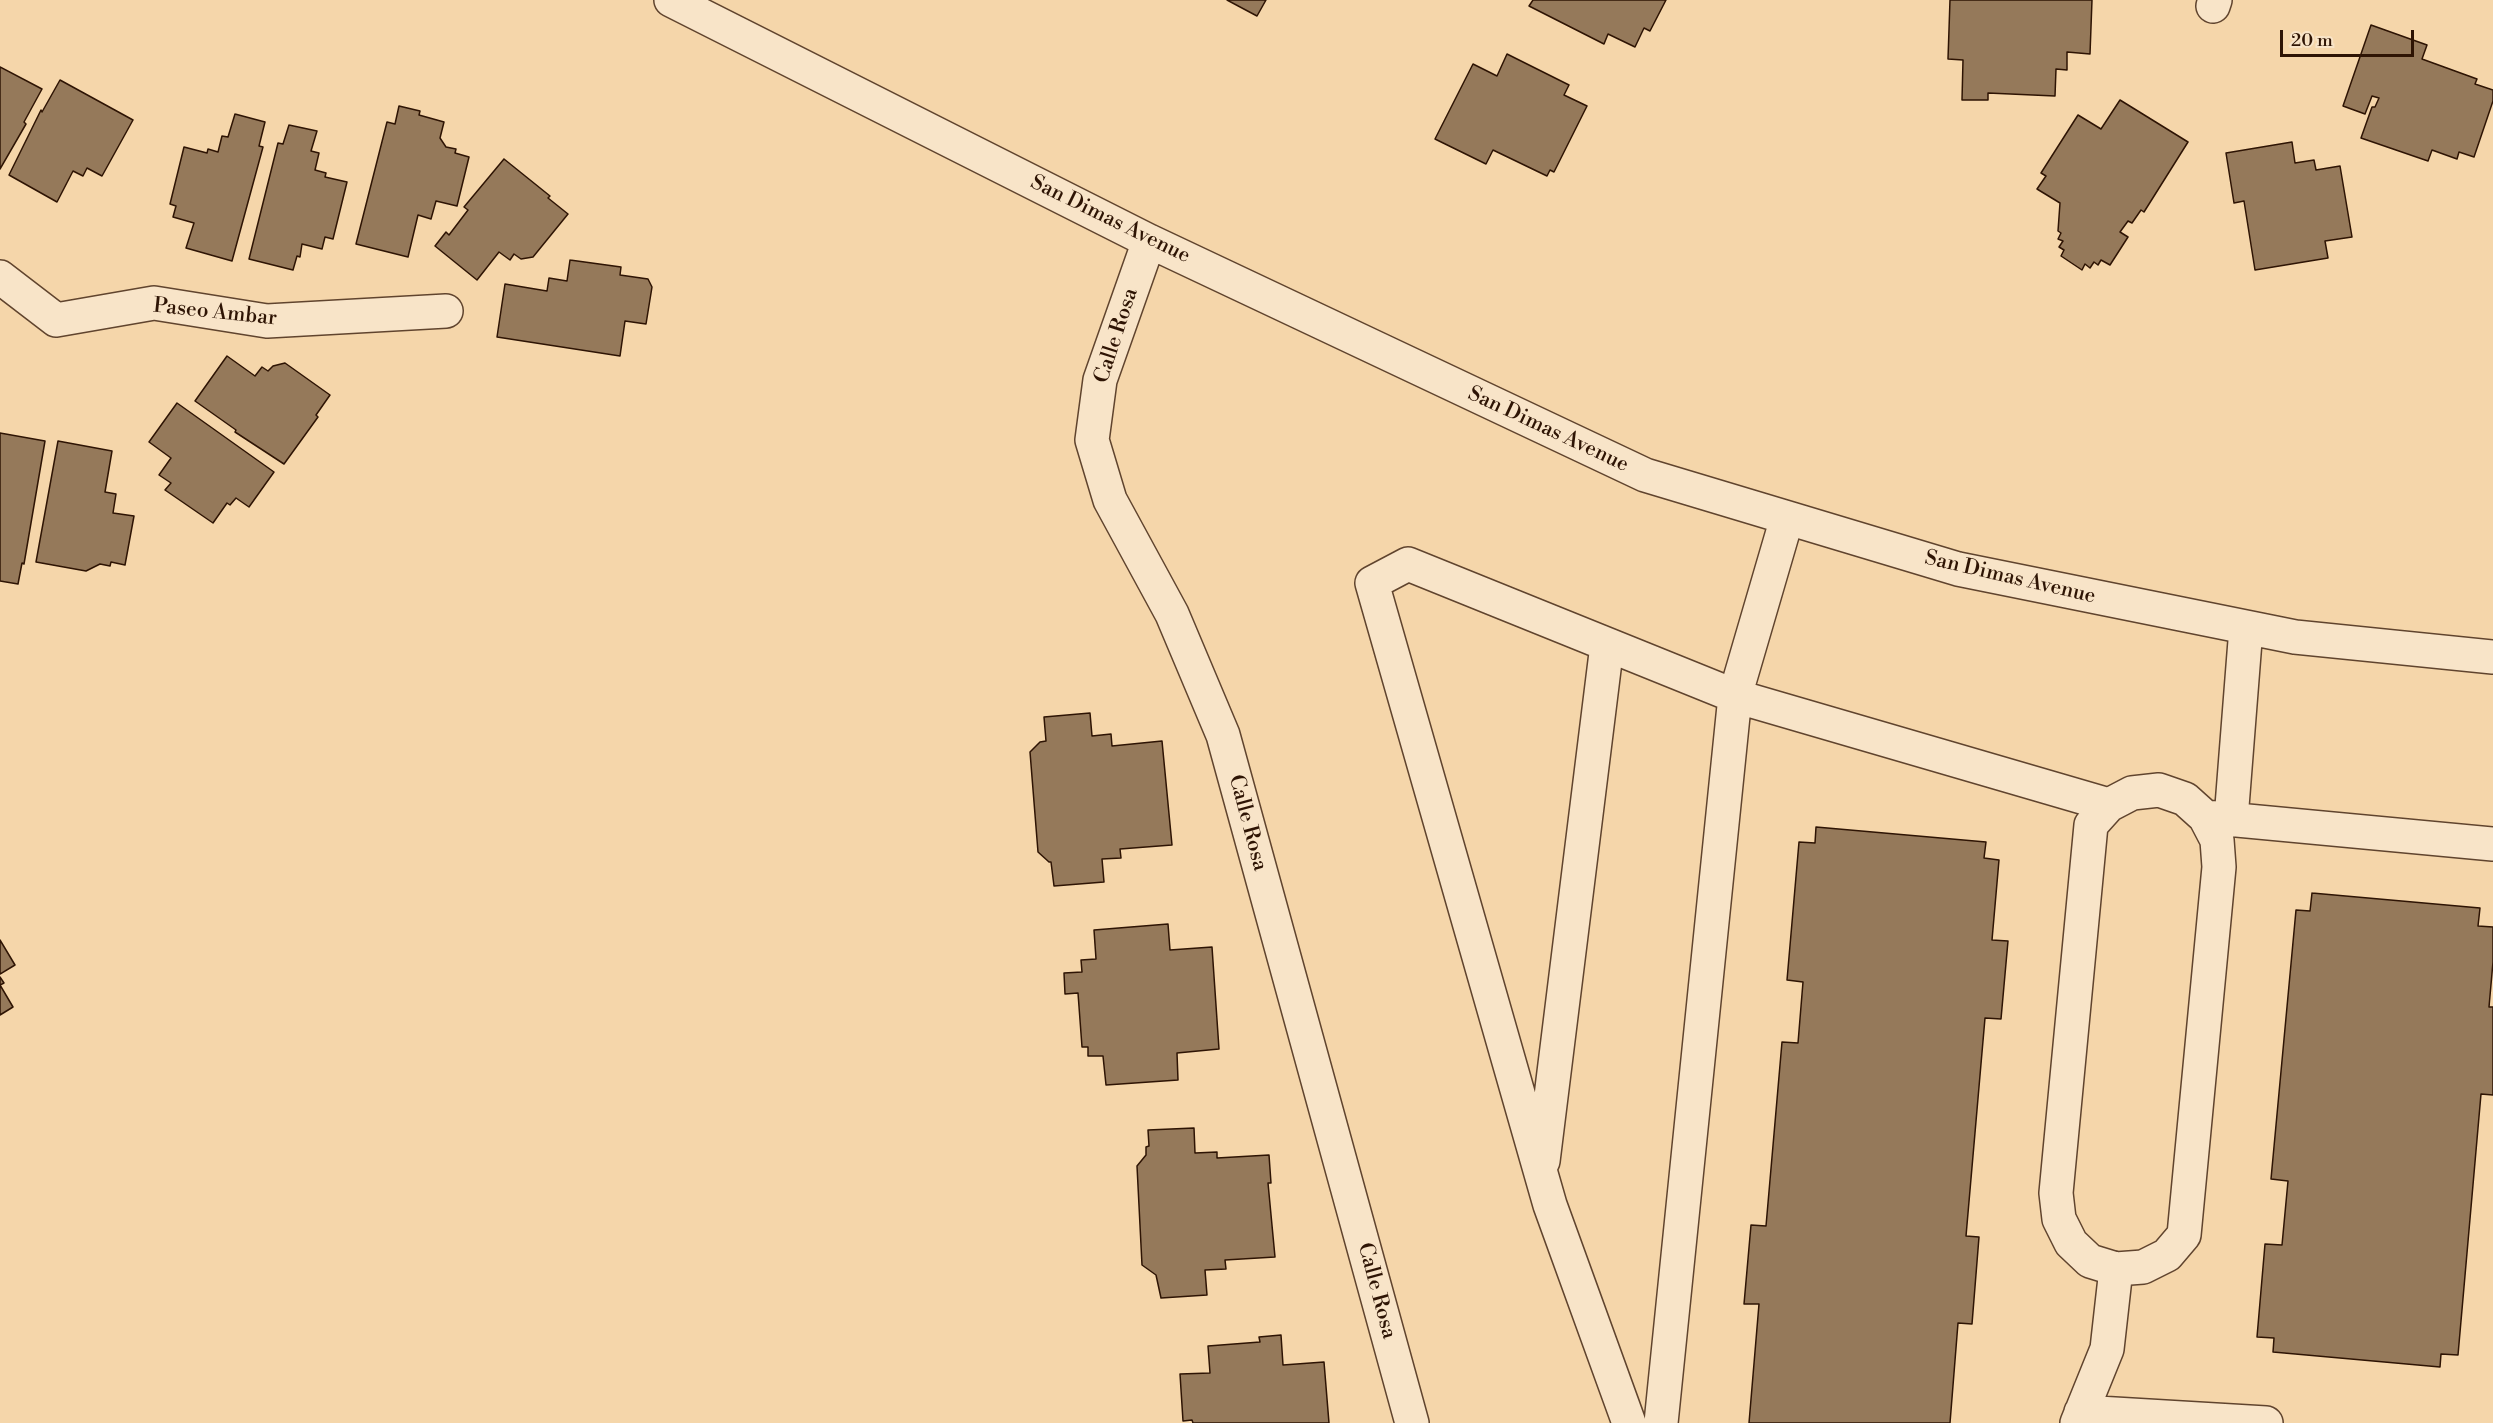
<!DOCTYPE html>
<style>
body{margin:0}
#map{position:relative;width:2493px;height:1423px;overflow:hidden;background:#f5d6aa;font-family:"Libre Bodoni",serif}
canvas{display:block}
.scale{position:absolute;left:2280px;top:30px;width:134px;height:27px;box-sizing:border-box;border:3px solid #2e1404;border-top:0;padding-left:8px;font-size:18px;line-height:21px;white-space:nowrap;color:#2e1404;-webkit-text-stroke:4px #f8e4c8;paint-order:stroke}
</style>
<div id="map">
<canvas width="2493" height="1423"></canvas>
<div class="scale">20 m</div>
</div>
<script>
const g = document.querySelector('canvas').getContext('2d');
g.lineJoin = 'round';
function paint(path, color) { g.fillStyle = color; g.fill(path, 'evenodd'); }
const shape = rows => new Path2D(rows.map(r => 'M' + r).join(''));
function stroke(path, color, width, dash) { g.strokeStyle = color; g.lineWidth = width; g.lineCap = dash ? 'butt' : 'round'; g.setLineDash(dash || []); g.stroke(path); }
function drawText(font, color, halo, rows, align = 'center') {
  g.font = font + ' "Libre Bodoni",serif'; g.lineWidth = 4.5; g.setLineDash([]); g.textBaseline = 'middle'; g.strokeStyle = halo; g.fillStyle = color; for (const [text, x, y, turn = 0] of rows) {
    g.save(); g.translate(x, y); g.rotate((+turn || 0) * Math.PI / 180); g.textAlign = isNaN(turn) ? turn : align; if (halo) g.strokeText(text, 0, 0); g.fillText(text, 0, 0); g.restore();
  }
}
const building = shape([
 [1227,0,1266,0,1257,16,1227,0],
 [1533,0,1666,0,1650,31,1644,28,1635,47,1608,34,1604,44,1529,6,1533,0],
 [1950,0,2092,0,2090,54,2067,52,2067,70,2056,69,2055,96,1988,93,1988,100,1962,100,1963,60,1948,59,1950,0],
 [2371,25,2427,45,2422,59,2477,79,2475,84,2493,90,2493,101,2474,157,2459,152,2457,159,2432,150,2428,161,2361,138,2372,107,2375,107,2379,98,2372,96,2365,114,2343,106,2371,25],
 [1507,54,1569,85,1564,95,1587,106,1554,172,1550,170,1547,176,1493,150,1486,164,1435,139,1473,64,1497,76,1507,54],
 [0,67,42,89,24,122,26,124,0,169,0,67],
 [60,80,133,120,102,176,87,168,83,176,73,171,57,202,9,175,41,110,42,112,60,80],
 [2120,100,2188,142,2144,212,2141,210,2132,223,2128,221,2120,232,2128,237,2110,265,2101,260,2098,265,2094,262,2090,268,2085,264,2082,270,2061,256,2064,250,2059,247,2063,241,2058,239,2061,233,2058,231,2060,203,2037,189,2046,176,2041,173,2078,115,2101,129,2120,100],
 [399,106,420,111,419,115,444,122,440,138,446,147,456,149,455,153,469,157,457,206,436,201,431,219,418,215,408,257,356,244,387,122,395,124,399,106],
 [235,114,265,122,259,146,263,147,232,261,186,248,194,223,173,217,176,206,170,204,184,147,207,153,208,149,218,152,222,136,228,137,235,114],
 [289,125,317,131,311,151,319,153,315,170,326,173,325,177,347,182,333,239,325,237,322,249,302,244,300,257,297,256,293,270,249,259,278,143,283,144,289,125],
 [2292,142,2295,163,2314,160,2316,170,2340,166,2352,237,2325,241,2328,258,2255,270,2244,201,2234,203,2226,153,2292,142],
 [504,159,550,196,548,198,568,214,533,257,521,259,514,254,510,260,499,252,477,280,435,246,446,232,449,235,468,210,464,207,504,159],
 [570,260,621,267,620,275,648,279,652,287,646,324,625,321,620,356,497,337,505,284,547,291,549,278,567,281,570,260],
 [227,356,255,376,262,367,268,371,273,366,285,363,330,395,316,415,318,417,284,464,235,432,236,430,195,401,227,356],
 [177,403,274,472,249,507,236,498,230,505,227,503,213,523,165,490,171,483,159,475,171,458,149,442,177,403],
 [0,433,45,441,24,564,22,563,18,584,0,581,0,433],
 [58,441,112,451,105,492,116,494,113,513,134,516,125,565,111,562,110,566,100,564,86,571,36,562,58,441],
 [1090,713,1092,736,1111,734,1112,746,1162,741,1172,845,1120,849,1121,858,1102,859,1104,882,1054,886,1051,862,1049,862,1038,852,1030,752,1040,742,1046,741,1044,717,1090,713],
 [1816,827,1986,842,1984,858,1999,860,1992,940,2008,941,2001,1019,1985,1018,1966,1236,1979,1237,1972,1324,1958,1323,1950,1423,1749,1423,1759,1304,1744,1304,1751,1225,1766,1226,1782,1042,1798,1043,1803,982,1787,980,1799,842,1815,843,1816,827],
 [2312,893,2480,908,2478,926,2493,927,2493,962,2489,1007,2493,1007,2493,1095,2481,1094,2458,1355,2441,1354,2440,1367,2273,1352,2274,1338,2257,1337,2265,1244,2282,1245,2288,1181,2271,1179,2296,910,2310,911,2312,893],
 [1168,924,1170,950,1212,947,1219,1049,1177,1053,1178,1080,1106,1085,1103,1056,1088,1056,1088,1047,1082,1047,1078,993,1065,994,1064,973,1082,972,1081,960,1096,959,1094,930,1168,924],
 [0,940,15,965,0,974,0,940],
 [0,977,4,983,0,985,13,1007,0,1015,0,977],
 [1194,1128,1195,1153,1217,1152,1217,1158,1269,1155,1271,1183,1268,1183,1275,1257,1225,1260,1226,1269,1205,1270,1207,1295,1161,1298,1156,1275,1142,1265,1137,1166,1146,1155,1146,1147,1149,1146,1148,1130,1194,1128],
 [1281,1335,1283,1365,1324,1362,1329,1423,1193,1423,1192,1420,1183,1421,1180,1374,1210,1373,1208,1346,1260,1342,1259,1337,1281,1335]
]);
paint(building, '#95795a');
stroke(building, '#2e1404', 1.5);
const minor = shape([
 [671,0,1149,241,1645,475,1958,569,2295,637,2493,657],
 [2213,6,2215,0],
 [1149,241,1100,380,1092,440,1110,500,1172,614,1223,735,1412,1423],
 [0,277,56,320,154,303,267,321,446,311],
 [2159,790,2185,799,2205,817,2217,840,2219,867,2184,1235,2167,1255,2143,1267,2116,1269,2090,1261,2071,1243,2059,1219,2056,1193,2091,825,2109,805,2132,793,2159,790],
 [2205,817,2493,844],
 [2231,819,2246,628],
 [1543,1161,1607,645],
 [2081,1412,2266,1423],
 [1629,1423,1550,1205,1372,583,1408,564,1735,696,2109,805],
 [1661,1423,1735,696,1787,518],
 [2077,1423,2107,1349,2116,1269]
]);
stroke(minor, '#60442e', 36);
stroke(minor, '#f8e4c8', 33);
drawText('21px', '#2e1404', '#f8e4c8', [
 ["San Dimas Avenue",1110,220,26],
 ["Paseo Ambar",215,313,6],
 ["Calle Rosa",1117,336,-72],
 ["San Dimas Avenue",1548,430,25],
 ["San Dimas Avenue",2010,578,13],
 ["Calle Rosa",1247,823,75],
 ["Calle Rosa",1376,1291,75]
]);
</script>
